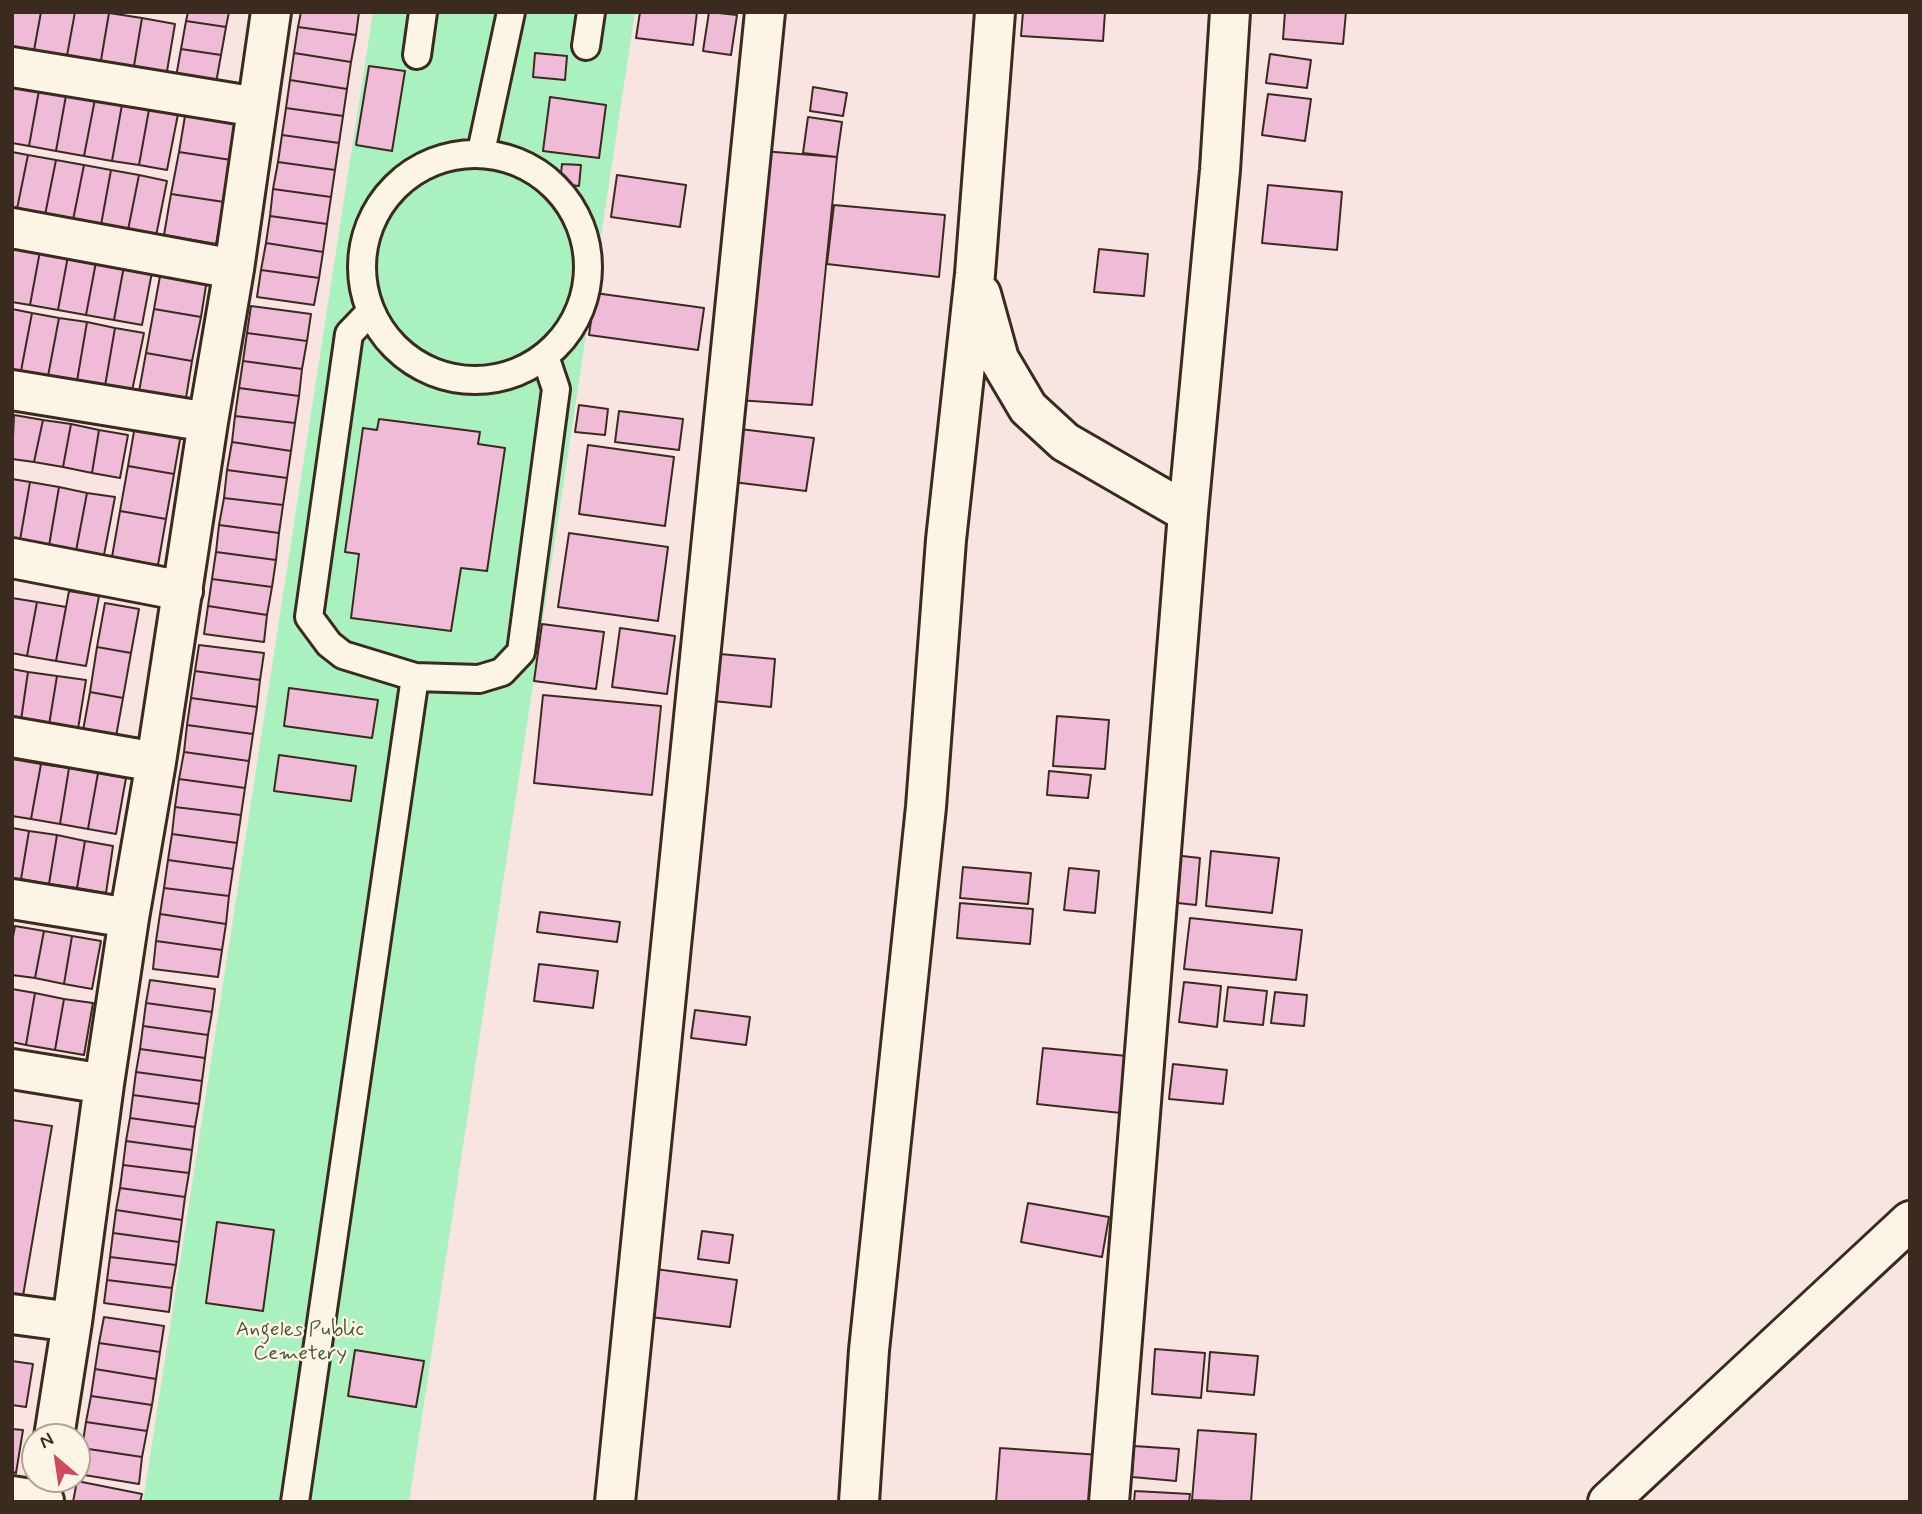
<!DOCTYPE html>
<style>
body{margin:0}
#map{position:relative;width:1922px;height:1514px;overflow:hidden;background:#f8e4e1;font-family:Mynerve,sans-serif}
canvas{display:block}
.frame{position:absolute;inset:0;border:14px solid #3b2a1e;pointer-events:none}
.north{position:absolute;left:21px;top:1423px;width:70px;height:70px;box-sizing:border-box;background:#fcf5e5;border:2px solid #afa495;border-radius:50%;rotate:331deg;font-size:19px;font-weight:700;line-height:28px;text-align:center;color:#3b2a1e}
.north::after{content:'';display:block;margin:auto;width:24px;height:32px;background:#d1495b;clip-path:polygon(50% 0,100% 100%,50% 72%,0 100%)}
</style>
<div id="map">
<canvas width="1922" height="1514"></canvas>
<div class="frame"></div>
<div class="north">N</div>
</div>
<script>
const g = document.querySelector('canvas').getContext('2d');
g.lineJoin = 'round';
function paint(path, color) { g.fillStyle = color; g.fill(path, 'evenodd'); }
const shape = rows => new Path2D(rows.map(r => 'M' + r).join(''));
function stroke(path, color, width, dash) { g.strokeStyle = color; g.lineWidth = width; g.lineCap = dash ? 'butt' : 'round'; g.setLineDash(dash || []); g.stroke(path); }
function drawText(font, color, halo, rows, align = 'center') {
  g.font = font + ' Mynerve,sans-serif'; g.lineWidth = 5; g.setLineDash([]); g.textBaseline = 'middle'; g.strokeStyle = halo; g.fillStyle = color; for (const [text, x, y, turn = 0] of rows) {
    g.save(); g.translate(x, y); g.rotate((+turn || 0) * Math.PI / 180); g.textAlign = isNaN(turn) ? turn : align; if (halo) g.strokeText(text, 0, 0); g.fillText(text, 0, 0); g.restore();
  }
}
paint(shape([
 [373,12,635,12,409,1502,143,1502]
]), '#a9f1be');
const building = shape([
 [12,12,41,12,33,56,12,53,12,12],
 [41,12,75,12,66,61,33,56,41,12],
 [75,12,109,13,100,66,66,61,75,12],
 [188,12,229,12,226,27,186,21,188,12],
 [301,12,359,12,356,35,298,27,301,12],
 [640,12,697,12,693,45,636,38,640,12],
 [709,12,737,15,731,55,703,51,709,12],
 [1023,12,1105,12,1103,41,1021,36,1023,12],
 [1285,12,1346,12,1343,44,1283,39,1285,12],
 [109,13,142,18,133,72,100,66,109,13],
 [142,18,175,24,166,77,133,72,142,18],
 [186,21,226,27,221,55,181,49,186,21],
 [298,27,356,35,351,62,294,53,298,27],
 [181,49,221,55,216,83,176,77,181,49],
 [294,53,351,62,347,89,290,80,294,53],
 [535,53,567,56,565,80,533,77,535,53],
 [1270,54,1311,60,1307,88,1266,83,1270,54],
 [369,66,405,71,392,151,356,145,369,66],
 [13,80,40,85,29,146,12,143,13,80],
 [290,80,347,89,343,116,286,108,290,80],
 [40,85,67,90,56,151,29,146,40,85],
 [813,87,847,93,843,116,810,111,813,87],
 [67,90,96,94,84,156,56,151,67,90],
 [96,94,123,99,112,161,84,156,96,94],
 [1268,94,1311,99,1305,141,1262,135,1268,94],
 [550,97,606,105,599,158,543,151,550,97],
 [123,99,150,104,139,165,112,161,123,99],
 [150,104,179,109,167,170,139,165,150,104],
 [286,108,343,116,339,143,282,135,286,108],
 [186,110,239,118,231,160,179,152,186,110],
 [808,117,842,122,837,157,803,153,808,117],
 [282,135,339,143,335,170,278,162,282,135],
 [762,151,837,157,812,405,737,400,762,151],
 [12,152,28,155,17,209,12,209,12,152],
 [179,152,231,160,224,202,171,194,179,152],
 [28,155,56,160,45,215,17,209,28,155],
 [56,160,84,165,73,220,45,215,56,160],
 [278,162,335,170,331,197,273,189,278,162],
 [562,164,581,165,579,186,560,184,562,164],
 [84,165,111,170,101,225,73,220,84,165],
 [111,170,139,175,128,230,101,225,111,170],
 [139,175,167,181,156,236,128,230,139,175],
 [617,175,686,185,680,227,611,217,617,175],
 [1268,185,1342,192,1337,250,1262,243,1268,185],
 [273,189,331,197,327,224,270,216,273,189],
 [171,194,224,202,216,244,164,235,171,194],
 [834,205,945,215,939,277,827,264,834,205],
 [270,216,327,224,323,252,266,243,270,216],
 [266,243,323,252,319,278,261,270,266,243],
 [12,246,40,251,30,305,12,302,12,246],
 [1099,249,1148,254,1144,296,1094,292,1099,249],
 [40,251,68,256,58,310,30,305,40,251],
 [68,256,96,262,86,315,58,310,68,256],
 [96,262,124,266,114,320,86,315,96,262],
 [162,265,208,273,201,317,154,309,162,265],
 [124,266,152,272,142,325,114,320,124,266],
 [261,270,319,278,314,305,257,297,261,270],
 [595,293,704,308,698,350,589,335,595,293],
 [251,306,311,314,307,341,247,333,251,306],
 [12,309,32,313,21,371,12,369,12,309],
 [154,309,201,317,192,361,146,353,154,309],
 [32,313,59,318,48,376,21,371,32,313],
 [59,318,87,322,77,381,48,376,59,318],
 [87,322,115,328,105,386,77,381,87,322],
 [115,328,144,333,132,391,105,386,115,328],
 [247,333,307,341,302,369,243,361,247,333],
 [146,353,192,361,185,404,138,397,146,353],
 [243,361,302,369,299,396,239,388,243,361],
 [239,388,299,396,295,423,235,416,239,388],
 [579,405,608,409,605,435,575,432,579,405],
 [619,411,683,419,679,450,615,442,619,411],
 [14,415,43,420,34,462,12,459,14,415],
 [235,416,295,423,291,451,232,442,235,416],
 [379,419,480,432,478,444,505,448,487,571,461,568,451,631,351,618,359,554,345,552,363,428,377,430,379,419],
 [43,420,71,424,63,467,34,462,43,420],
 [136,420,182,428,174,474,128,466,136,420],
 [71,424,99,430,92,473,63,467,71,424],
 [740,429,814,438,806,491,733,482,740,429],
 [99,430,128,435,120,478,92,473,99,430],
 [232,442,291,451,287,478,227,470,232,442],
 [588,445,674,457,665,526,579,514,588,445],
 [128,466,174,474,166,519,120,511,128,466],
 [227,470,287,478,283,505,224,498,227,470],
 [12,479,30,482,20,540,12,539,12,479],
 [30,482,59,487,49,546,20,540,30,482],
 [59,487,87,493,76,551,49,546,59,487],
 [87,493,115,497,104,555,76,551,87,493],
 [224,498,283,505,279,533,219,525,224,498],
 [120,511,166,519,158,565,112,557,120,511],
 [219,525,279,533,276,560,216,552,219,525],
 [569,533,668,547,658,621,558,607,569,533],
 [216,552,276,560,272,587,212,579,216,552],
 [212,579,272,587,267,615,208,606,212,579],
 [69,591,99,596,86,666,56,661,69,591],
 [12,598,37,602,27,656,12,653,12,598],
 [37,602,66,607,56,661,27,656,37,602],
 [105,603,139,609,131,653,97,647,105,603],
 [208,606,267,615,264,642,204,634,208,606],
 [542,624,604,632,596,689,534,681,542,624],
 [620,628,675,636,667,694,612,687,620,628],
 [199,645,264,653,260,680,195,671,199,645],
 [97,647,131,653,123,698,90,692,97,647],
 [709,653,775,659,771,707,704,700,709,653],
 [12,669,28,672,21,720,12,719,12,669],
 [195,671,260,680,257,707,191,698,195,671],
 [28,672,57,676,49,725,21,720,28,672],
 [57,676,86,680,78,729,49,725,57,676],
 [289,688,378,700,372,738,284,726,289,688],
 [90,692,123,698,115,742,82,736,90,692],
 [543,695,661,706,652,795,534,783,543,695],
 [191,698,257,707,253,734,187,725,191,698],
 [1057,716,1109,720,1105,769,1053,766,1057,716],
 [187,725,253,734,249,761,184,752,187,725],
 [184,752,249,761,245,788,179,779,184,752],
 [279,755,356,766,351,801,274,791,279,755],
 [12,759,41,764,31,819,12,816,12,759],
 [41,764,69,768,60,824,31,819,41,764],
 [69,768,98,773,88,829,60,824,69,768],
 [1049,771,1091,775,1088,798,1047,795,1049,771],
 [98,773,126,778,116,834,88,829,98,773],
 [179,779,245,788,241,815,175,807,179,779],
 [175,807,241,815,237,843,172,834,175,807],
 [12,828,29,831,21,879,12,878,12,828],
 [29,831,57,835,49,884,21,879,29,831],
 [172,834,237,843,233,869,168,860,172,834],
 [57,835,85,841,77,888,49,884,57,835],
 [85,841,113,846,106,893,77,888,85,841],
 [1211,851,1279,858,1272,913,1206,906,1211,851],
 [1173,855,1200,858,1196,905,1169,902,1173,855],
 [168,860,233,869,229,896,164,888,168,860],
 [963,867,1031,873,1028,904,960,898,963,867],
 [1069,868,1099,871,1095,913,1064,910,1069,868],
 [164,888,229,896,226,924,160,914,164,888],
 [960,903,1033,909,1030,944,957,938,960,903],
 [540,912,620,922,617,942,537,932,540,912],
 [160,914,226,924,222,950,156,941,160,914],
 [1190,918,1302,930,1296,980,1184,969,1190,918],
 [15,926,44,931,35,978,12,975,12,942,15,926],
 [44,931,72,936,64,984,35,978,44,931],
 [72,936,101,941,92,989,64,984,72,936],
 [156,941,222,950,218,977,153,969,156,941],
 [539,964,598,971,593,1008,534,1001,539,964],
 [150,980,215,989,212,1012,146,1003,150,980],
 [1184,982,1221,986,1217,1027,1179,1022,1184,982],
 [1228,987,1267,991,1263,1025,1224,1021,1228,987],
 [12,989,35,993,26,1045,12,1042,12,989],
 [1275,992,1307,995,1304,1026,1271,1023,1275,992],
 [35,993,64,999,55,1050,26,1045,35,993],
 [64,999,93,1003,84,1055,55,1050,64,999],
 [146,1003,212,1012,208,1035,143,1026,146,1003],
 [695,1010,750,1017,746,1045,691,1038,695,1010],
 [143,1026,208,1035,205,1058,140,1049,143,1026],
 [1043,1048,1127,1056,1121,1113,1037,1104,1043,1048],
 [140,1049,205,1058,202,1081,136,1072,140,1049],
 [1173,1064,1227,1070,1223,1104,1169,1099,1173,1064],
 [136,1072,202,1081,199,1104,133,1095,136,1072],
 [133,1095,199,1104,195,1127,130,1118,133,1095],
 [130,1118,195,1127,192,1150,126,1141,130,1118],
 [12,1120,52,1126,23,1296,12,1294,12,1120],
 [126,1141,192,1150,189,1173,123,1165,126,1141],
 [123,1165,189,1173,185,1197,120,1188,123,1165],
 [120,1188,185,1197,182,1220,116,1210,120,1188],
 [1028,1203,1109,1217,1102,1257,1021,1242,1028,1203],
 [116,1210,182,1220,179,1242,113,1233,116,1210],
 [217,1222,274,1230,263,1311,206,1303,217,1222],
 [702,1231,733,1235,729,1263,698,1259,702,1231],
 [113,1233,179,1242,176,1265,110,1257,113,1233],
 [110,1257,176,1265,172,1288,107,1280,110,1257],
 [648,1268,737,1280,730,1327,643,1316,648,1268],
 [107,1280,172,1288,169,1312,104,1303,107,1280],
 [104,1317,164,1326,160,1352,99,1343,104,1317],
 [99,1343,160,1352,156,1379,95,1369,99,1343],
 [1155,1349,1205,1353,1201,1398,1152,1394,1155,1349],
 [355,1350,424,1361,416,1407,348,1396,355,1350],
 [1210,1352,1258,1356,1254,1395,1207,1391,1210,1352],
 [12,1361,33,1364,26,1407,12,1405,12,1361],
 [95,1369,156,1379,152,1405,91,1396,95,1369],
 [91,1396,152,1405,147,1431,86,1422,91,1396],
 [86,1422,147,1431,142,1457,82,1448,86,1422],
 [12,1429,23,1430,16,1473,12,1472,12,1429],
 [1198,1430,1256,1434,1251,1502,1192,1500,1198,1430],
 [1134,1446,1179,1449,1176,1481,1132,1477,1134,1446],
 [82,1448,142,1457,139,1484,78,1474,82,1448],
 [1000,1448,1100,1455,1097,1502,996,1502,1000,1448],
 [77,1481,142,1494,140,1502,73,1502,77,1481],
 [1135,1491,1190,1494,1189,1502,1134,1502,1135,1491]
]);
paint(building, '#f0bbd7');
stroke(building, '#3b2a1e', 2);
const service = shape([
 [586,46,591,12],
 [417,55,423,12],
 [481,152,511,12],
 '362 267a113 113 0 1 1 226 0a113 113 0 1 1-226 0Z',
 [370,312,349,334,309,617,329,644,343,655,415,677,479,679,502,672,521,652,556,389,545,356],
 [295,1502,415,677]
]);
const minor = shape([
 [12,67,257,107],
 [12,228,234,269],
 [981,294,999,359,1028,408,1065,442,1188,513],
 [12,390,208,422],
 [12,558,183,591],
 [12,737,156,762],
 [12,899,129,918],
 [12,1069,104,1084],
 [12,1314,72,1322],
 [54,1437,72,1322,104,1084,129,918,156,762,208,422,234,269,271,12],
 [12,1496,44,1501],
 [615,1502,765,12],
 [859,1502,869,1350,926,807,946,540,975,274,995,12],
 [1109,1502,1188,513,1220,170,1230,12],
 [1608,1502,1910,1221]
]);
stroke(service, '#3b2a1e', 32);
stroke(minor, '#3b2a1e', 44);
stroke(service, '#fcf5e5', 26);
stroke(minor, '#fcf5e5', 38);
drawText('21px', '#51523e', '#fcf5e5', [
 ["Angeles Public",300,1331],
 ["Cemetery",300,1355]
]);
</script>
